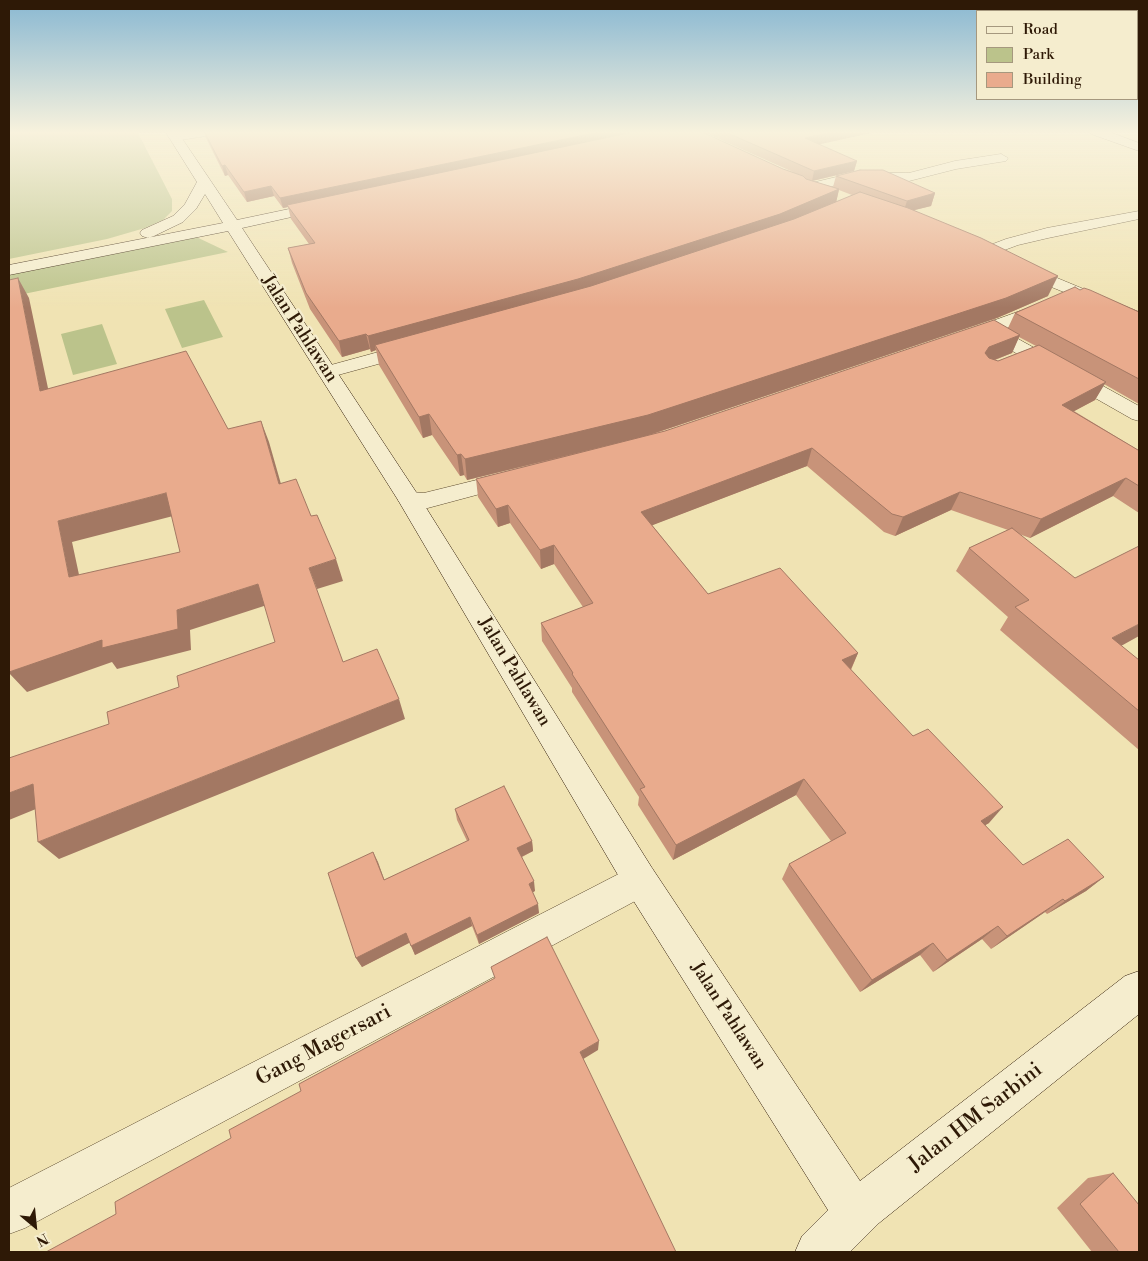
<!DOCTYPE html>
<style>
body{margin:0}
#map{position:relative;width:1148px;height:1261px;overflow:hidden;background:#f0e3b3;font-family:"Libre Bodoni",serif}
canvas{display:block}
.frame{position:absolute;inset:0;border:10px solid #2e1906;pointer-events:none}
.legend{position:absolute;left:976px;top:10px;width:162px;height:90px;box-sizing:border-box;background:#f5edce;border:1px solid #a5987e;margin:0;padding:6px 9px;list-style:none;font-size:15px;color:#2e1906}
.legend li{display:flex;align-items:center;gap:10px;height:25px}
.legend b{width:25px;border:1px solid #a5987e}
.north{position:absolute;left:10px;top:1201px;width:50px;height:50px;-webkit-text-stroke:4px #f5edce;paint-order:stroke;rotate:152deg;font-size:14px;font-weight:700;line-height:20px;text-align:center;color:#2e1906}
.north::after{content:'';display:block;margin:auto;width:18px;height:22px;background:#2e1906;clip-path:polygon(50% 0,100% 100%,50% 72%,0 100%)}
</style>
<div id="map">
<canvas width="1148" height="1261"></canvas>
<div class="frame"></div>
<ul class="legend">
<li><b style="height:6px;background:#f5edce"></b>Road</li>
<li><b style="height:14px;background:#bbc38b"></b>Park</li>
<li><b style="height:14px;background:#e9ab8d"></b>Building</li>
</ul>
<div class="north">N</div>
</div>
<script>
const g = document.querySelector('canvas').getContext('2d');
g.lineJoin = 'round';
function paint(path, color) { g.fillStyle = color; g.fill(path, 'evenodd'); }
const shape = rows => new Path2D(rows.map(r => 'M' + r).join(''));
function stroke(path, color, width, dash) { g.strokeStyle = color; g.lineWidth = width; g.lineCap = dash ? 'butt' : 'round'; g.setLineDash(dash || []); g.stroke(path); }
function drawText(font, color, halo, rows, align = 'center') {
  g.font = font + ' "Libre Bodoni",serif'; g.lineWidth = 4.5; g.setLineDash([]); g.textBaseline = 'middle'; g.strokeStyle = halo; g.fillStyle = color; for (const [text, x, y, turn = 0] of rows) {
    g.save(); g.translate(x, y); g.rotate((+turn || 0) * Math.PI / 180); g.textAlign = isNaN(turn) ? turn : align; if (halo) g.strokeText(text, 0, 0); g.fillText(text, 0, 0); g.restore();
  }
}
paint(shape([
 [9,131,137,131,172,199,172,211,163,220,145,228,107,239,9,259],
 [190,234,228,252,9,297,9,270],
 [204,300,223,337,182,348,165,309],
 [102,324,117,364,73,375,61,334]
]), '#bbc38b');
const street = shape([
 [187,131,219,131,213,135,174,141,168,137,169,134,187,131],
 [1001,154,1008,158,1006,161,956,169,909,181,857,180,808,192,803,191,801,188,803,185,857,172,909,173,955,161,1001,154],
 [1139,211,1139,219,1048,238,1018,245,983,258,977,256,975,253,977,250,1006,239,1047,228,1139,211],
 [1021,263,1139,312,1139,323,1015,272,1013,268,1015,264,1021,263],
 [1045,302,1051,303,1054,307,1051,311,1002,330,1139,406,1139,421,1132,419,986,336,966,343,959,341,957,337,959,333,1045,302],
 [415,342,422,344,425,348,422,352,327,378,320,376,317,372,320,368,415,342],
 [513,471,521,473,524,478,521,483,424,509,402,505,398,500,402,495,410,492,424,493,513,471],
 [640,863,652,868,657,880,652,892,25,1228,9,1234,9,1188,640,863]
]);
const secondary = shape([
 [165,131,177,131,237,220,327,201,332,202,334,205,332,208,242,228,418,495,652,868,860,1181,1125,976,1139,971,1139,1014,879,1223,850,1252,795,1252,802,1236,828,1210,628,892,398,500,228,231,9,275,9,265,223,223,205,194,196,209,183,222,154,236,148,238,142,236,140,233,142,230,173,216,185,204,197,182,165,131],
 [1089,131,1107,131,1139,143,1139,151,1091,134,1089,131]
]);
stroke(street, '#5e4c31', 1);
stroke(secondary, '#2e1906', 1);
paint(street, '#f5edce');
paint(secondary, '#f5edce');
paint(shape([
 [204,131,700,131,783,169,793,172,701,131,880,131,819,144,857,161,854,171,812,181,833,187,836,176,935,193,931,206,914,210,1048,296,997,318,650,435,665,431,1008,328,1015,313,1080,290,1139,312,1139,404,1104,384,1095,400,1074,411,1138,450,1139,450,1139,513,1113,496,1030,538,1019,534,1121,646,1139,660,1139,750,1000,630,1008,617,956,571,969,548,1008,530,951,510,895,536,884,532,807,466,652,525,708,594,858,653,851,670,989,823,985,825,1023,865,1104,877,1086,891,1047,914,1045,912,991,949,982,939,933,972,920,955,860,992,782,879,789,864,831,841,796,795,673,860,638,805,639,797,572,692,572,688,542,641,541,623,583,607,554,564,541,569,510,523,498,527,478,497,476,479,550,460,467,480,464,475,460,476,432,435,423,438,379,365,376,350,371,352,370,349,342,357,310,309,292,263,288,248,309,244,291,219,288,207,283,208,274,196,247,202,228,175,225,176,206,138],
 [839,190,852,195,836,202],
 [1019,337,1036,346,998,361,995,360,1012,353],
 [455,809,532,841,533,851,522,857,535,891,532,892,539,913,479,944,472,926,415,955,410,942,362,967,356,958,373,852,384,880,467,841,457,820],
 [1113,1173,1139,1252,1092,1252,1057,1208,1088,1178]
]), '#c89379');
paint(shape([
 [604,131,647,131,287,205,288,207,283,208,280,198],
 [840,131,880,131,803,148,805,138],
 [857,161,854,171,812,181,814,171],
 [225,165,228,175,225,176,222,166],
 [271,186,274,196,247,202,244,192],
 [839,189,836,203,777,228,577,294,375,345,376,350,371,352,368,336],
 [935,193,931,206,903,213,907,201],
 [1058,276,1048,296,997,318,646,436,467,480,465,459],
 [18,278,29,298,53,412,40,391],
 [366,334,370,349,342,357,339,341],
 [1020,335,1012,353,981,365,985,353,989,347],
 [1106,382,1095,400,1052,423,1062,405],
 [429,414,432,435,423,438,419,417],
 [261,421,269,442,287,505,279,484],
 [812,448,807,466,640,530,641,512],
 [461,454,464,475,460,476,457,455],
 [1126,478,1113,496,1030,538,1041,519],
 [960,492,951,510,895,536,903,517],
 [166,493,177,515,72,542,84,598,69,577,58,521],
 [508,505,510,523,498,527,496,509],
 [554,545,554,564,541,569,540,550],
 [336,559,343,581,317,589,309,568],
 [258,584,267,605,190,630,191,650,117,669,112,662,27,692,9,673,9,672,177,610],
 [1139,624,1139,636,1094,661,1112,638],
 [858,653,850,671,842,660],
 [399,699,405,719,59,859,38,842],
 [804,779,796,795,673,860,676,845],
 [33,784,53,802,9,820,9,793],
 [1003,807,989,823,967,836,981,821],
 [532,841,533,851,519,858,517,848],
 [373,852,378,862,388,890,384,880],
 [1104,877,1086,891,1047,914,1065,901],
 [534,881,535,891,530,894,529,884],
 [1063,899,1045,912,991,949,1007,936],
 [538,904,539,913,479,944,477,935],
 [470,917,472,926,415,955,411,946],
 [998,926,982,939,933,972,947,960],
 [406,933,411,942,362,967,356,958],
 [933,943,920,955,860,992,872,980],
 [599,1041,598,1050,580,1061,580,1052]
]), '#a37863');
const building = shape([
 [204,131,604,131,280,198,271,186,244,192,225,165,222,166,204,131],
 [638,131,700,131,783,169,803,176,806,179,839,189,780,214,578,279,368,336,366,334,339,341,306,293,288,248,315,243,287,205,638,131],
 [723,131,840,131,805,138,857,161,814,171,723,131],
 [860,170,883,170,935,193,907,201,836,176,860,170],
 [860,192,908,208,981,238,1058,276,1006,298,648,415,465,459,461,454,457,455,429,414,419,417,375,345,591,286,794,219,860,192],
 [18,278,40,391,186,351,228,429,261,421,279,484,296,479,311,516,317,515,336,559,309,568,343,662,377,649,399,699,38,842,33,784,9,793,9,758,109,724,107,712,179,687,177,676,275,642,258,584,177,610,178,629,102,648,102,640,9,672,9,280,18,278],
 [166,493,180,552,69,577,58,521,166,493],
 [1075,287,1080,290,1084,288,1090,290,1139,312,1139,379,1015,313,1075,287],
 [994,320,1020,335,989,347,985,353,989,358,998,361,1039,345,1106,382,1062,405,1138,450,1139,450,1139,486,1126,478,1041,519,960,492,903,517,892,514,812,448,641,512,708,594,780,568,858,653,842,660,913,736,928,729,1003,807,981,821,1023,865,1068,839,1104,877,1065,901,1063,899,1007,936,998,926,947,960,933,943,872,980,789,864,846,833,804,779,676,845,640,789,645,787,572,674,573,673,541,623,593,603,554,545,540,550,508,505,496,509,476,479,665,431,994,320],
 [1012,528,1075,578,1139,546,1139,624,1112,638,1139,660,1139,711,1015,607,1029,600,969,548,1012,528],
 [504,786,532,841,517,848,534,881,529,884,538,904,477,935,470,917,411,946,406,933,356,958,328,873,373,852,384,880,469,840,455,809,504,786],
 [547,937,599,1041,580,1052,676,1252,46,1252,116,1214,115,1202,231,1138,229,1130,301,1091,299,1084,495,978,491,967,547,937],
 [1113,1173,1139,1205,1139,1252,1119,1252,1080,1204,1113,1173]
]);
paint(building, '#e9ab8d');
stroke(building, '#a37863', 1);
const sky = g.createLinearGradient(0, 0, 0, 308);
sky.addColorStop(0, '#89b8d2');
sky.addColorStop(0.43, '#f8f2dd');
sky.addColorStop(1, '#f8f2dd00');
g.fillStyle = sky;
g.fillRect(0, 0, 1148, 308);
drawText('18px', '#2e1906', '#f5edce', [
 ["Jalan Pahlawan",299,329,57],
 ["Jalan Pahlawan",514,672,59],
 ["Jalan Pahlawan",728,1016,57]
]);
drawText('21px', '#2e1906', '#f5edce', [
 ["Gang Magersari",324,1046,-28],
 ["Jalan HM Sarbini",976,1118,-38]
]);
</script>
